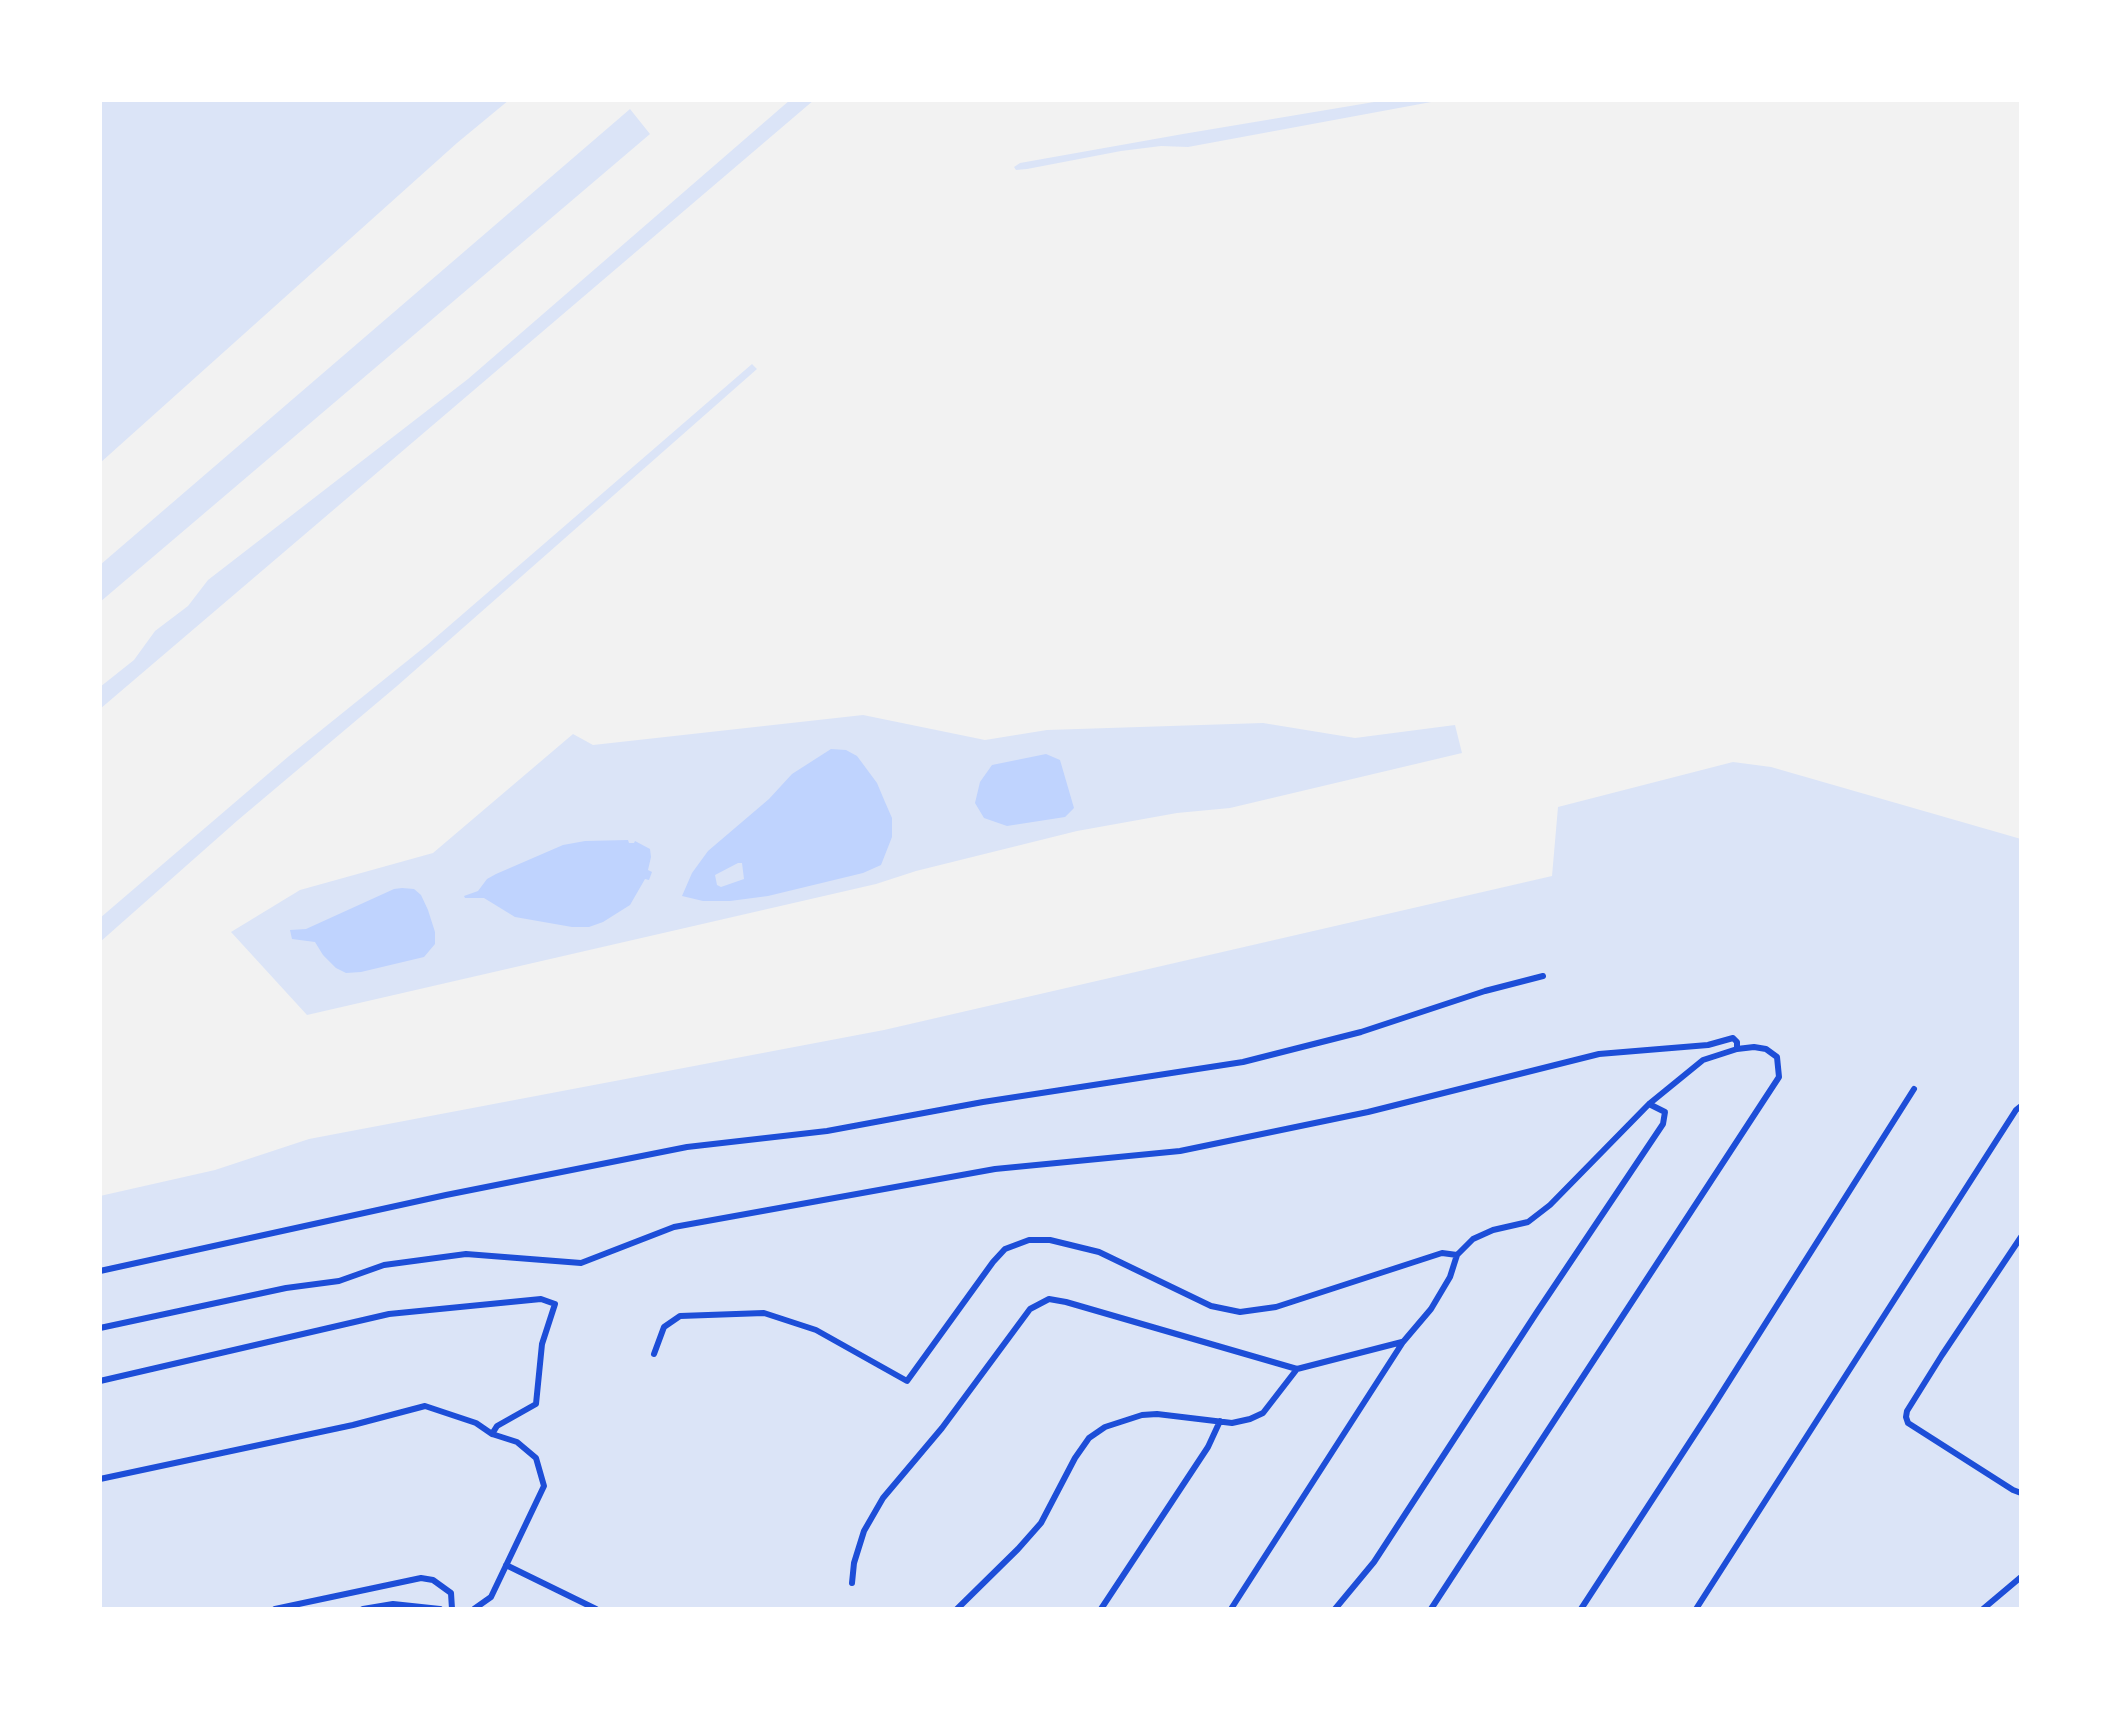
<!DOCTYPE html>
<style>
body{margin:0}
#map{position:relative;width:2121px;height:1709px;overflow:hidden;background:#f2f2f2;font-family:Jost,sans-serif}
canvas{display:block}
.frame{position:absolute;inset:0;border:102px solid #fff;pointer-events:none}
</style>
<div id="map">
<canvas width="2121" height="1709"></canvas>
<div class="frame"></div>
</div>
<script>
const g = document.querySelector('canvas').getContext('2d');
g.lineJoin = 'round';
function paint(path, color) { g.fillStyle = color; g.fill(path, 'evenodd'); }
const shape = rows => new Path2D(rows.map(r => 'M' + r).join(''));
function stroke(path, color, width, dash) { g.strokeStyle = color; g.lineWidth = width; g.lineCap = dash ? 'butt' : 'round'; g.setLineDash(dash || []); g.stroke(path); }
paint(shape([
 [100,100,509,100,457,143,100,463],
 [790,100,814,100,100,709,100,687,134,660,155,631,188,606,208,580,468,379],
 [1386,100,1442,100,1188,147,1161,146,1121,151,1027,169,1016,170,1014,167,1020,163,1183,134],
 [630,109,650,134,100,602,100,565],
 [752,364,757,369,397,686,238,820,100,942,100,918,289,756,427,645],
 [863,715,985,740,1047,730,1263,723,1355,738,1455,725,1462,753,1230,808,1177,813,1077,831,916,871,876,884,307,1015,231,932,300,890,433,853,573,734,593,745],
 [1733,762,1771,767,2021,839,2021,1609,100,1609,100,1196,215,1170,309,1139,884,1030,1552,876,1558,807]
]), '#dbe4f7');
paint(shape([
 [831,749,846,750,857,756,877,783,885,802,892,818,892,837,881,865,863,873,768,896,730,901,703,901,682,896,692,873,708,851,769,799,792,774],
 [738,863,742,863,744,879,721,887,717,885,715,875],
 [1046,754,1060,760,1074,808,1065,817,1007,826,984,818,975,803,980,782,992,765],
 [628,840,629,843,634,843,635,841,650,849,651,857,648,870,652,872,649,880,645,879,630,905,603,922,589,927,572,927,515,917,484,898,465,898,464,896,478,891,487,879,496,874,563,845,585,841],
 [402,888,414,889,421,895,428,910,435,932,435,944,424,957,361,972,346,973,336,968,323,955,315,942,292,939,290,930,306,929,394,889]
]), '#bfd3fe');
stroke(shape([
 [2021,1237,1942,1355,1907,1411,1906,1417,1908,1423,2013,1490,2021,1493],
 [100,1271,446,1195,687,1147,827,1131,983,1102,1243,1062,1361,1032,1485,991,1543,976],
 [100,1328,286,1288,339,1281,384,1265,466,1254,581,1263,674,1227,995,1169,1180,1151,1368,1112,1599,1054,1708,1045,1733,1038,1737,1042,1737,1049],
 [654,1354,664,1327,680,1316,764,1313,816,1330,907,1381,993,1262,1005,1249,1029,1240,1050,1240,1099,1252,1211,1306,1240,1312,1276,1307,1442,1253,1457,1255],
 [100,1381,389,1314,541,1299,555,1304,542,1344,536,1404,497,1426,492,1434],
 [100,1479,353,1425,425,1406,476,1423,492,1434,517,1442,536,1458,544,1486,491,1597,474,1609],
 [506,1565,596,1609],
 [852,1583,854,1563,864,1531,883,1498,942,1428,1030,1309,1049,1299,1066,1302,1297,1369],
 [275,1609,421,1578,433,1580,451,1593,452,1609],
 [363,1609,393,1604,440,1609],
 [957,1609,1018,1549,1041,1523,1075,1458,1089,1438,1105,1427,1142,1415,1157,1414,1232,1423,1250,1419,1263,1413,1297,1369,1402,1342],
 [1101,1609,1208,1447,1220,1421],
 [1231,1609,1403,1342,1431,1309,1450,1277,1457,1255,1473,1239,1493,1230,1528,1222,1550,1205,1649,1104,1703,1060,1737,1049,1754,1047,1766,1049,1777,1057,1779,1077,1431,1609],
 [1335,1609,1374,1562,1537,1312,1663,1124,1665,1112,1649,1104],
 [1581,1609,1712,1408,1914,1089],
 [1696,1609,2016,1110,2021,1106],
 [1983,1609,2021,1577]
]), '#1d4ed8', 6);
</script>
